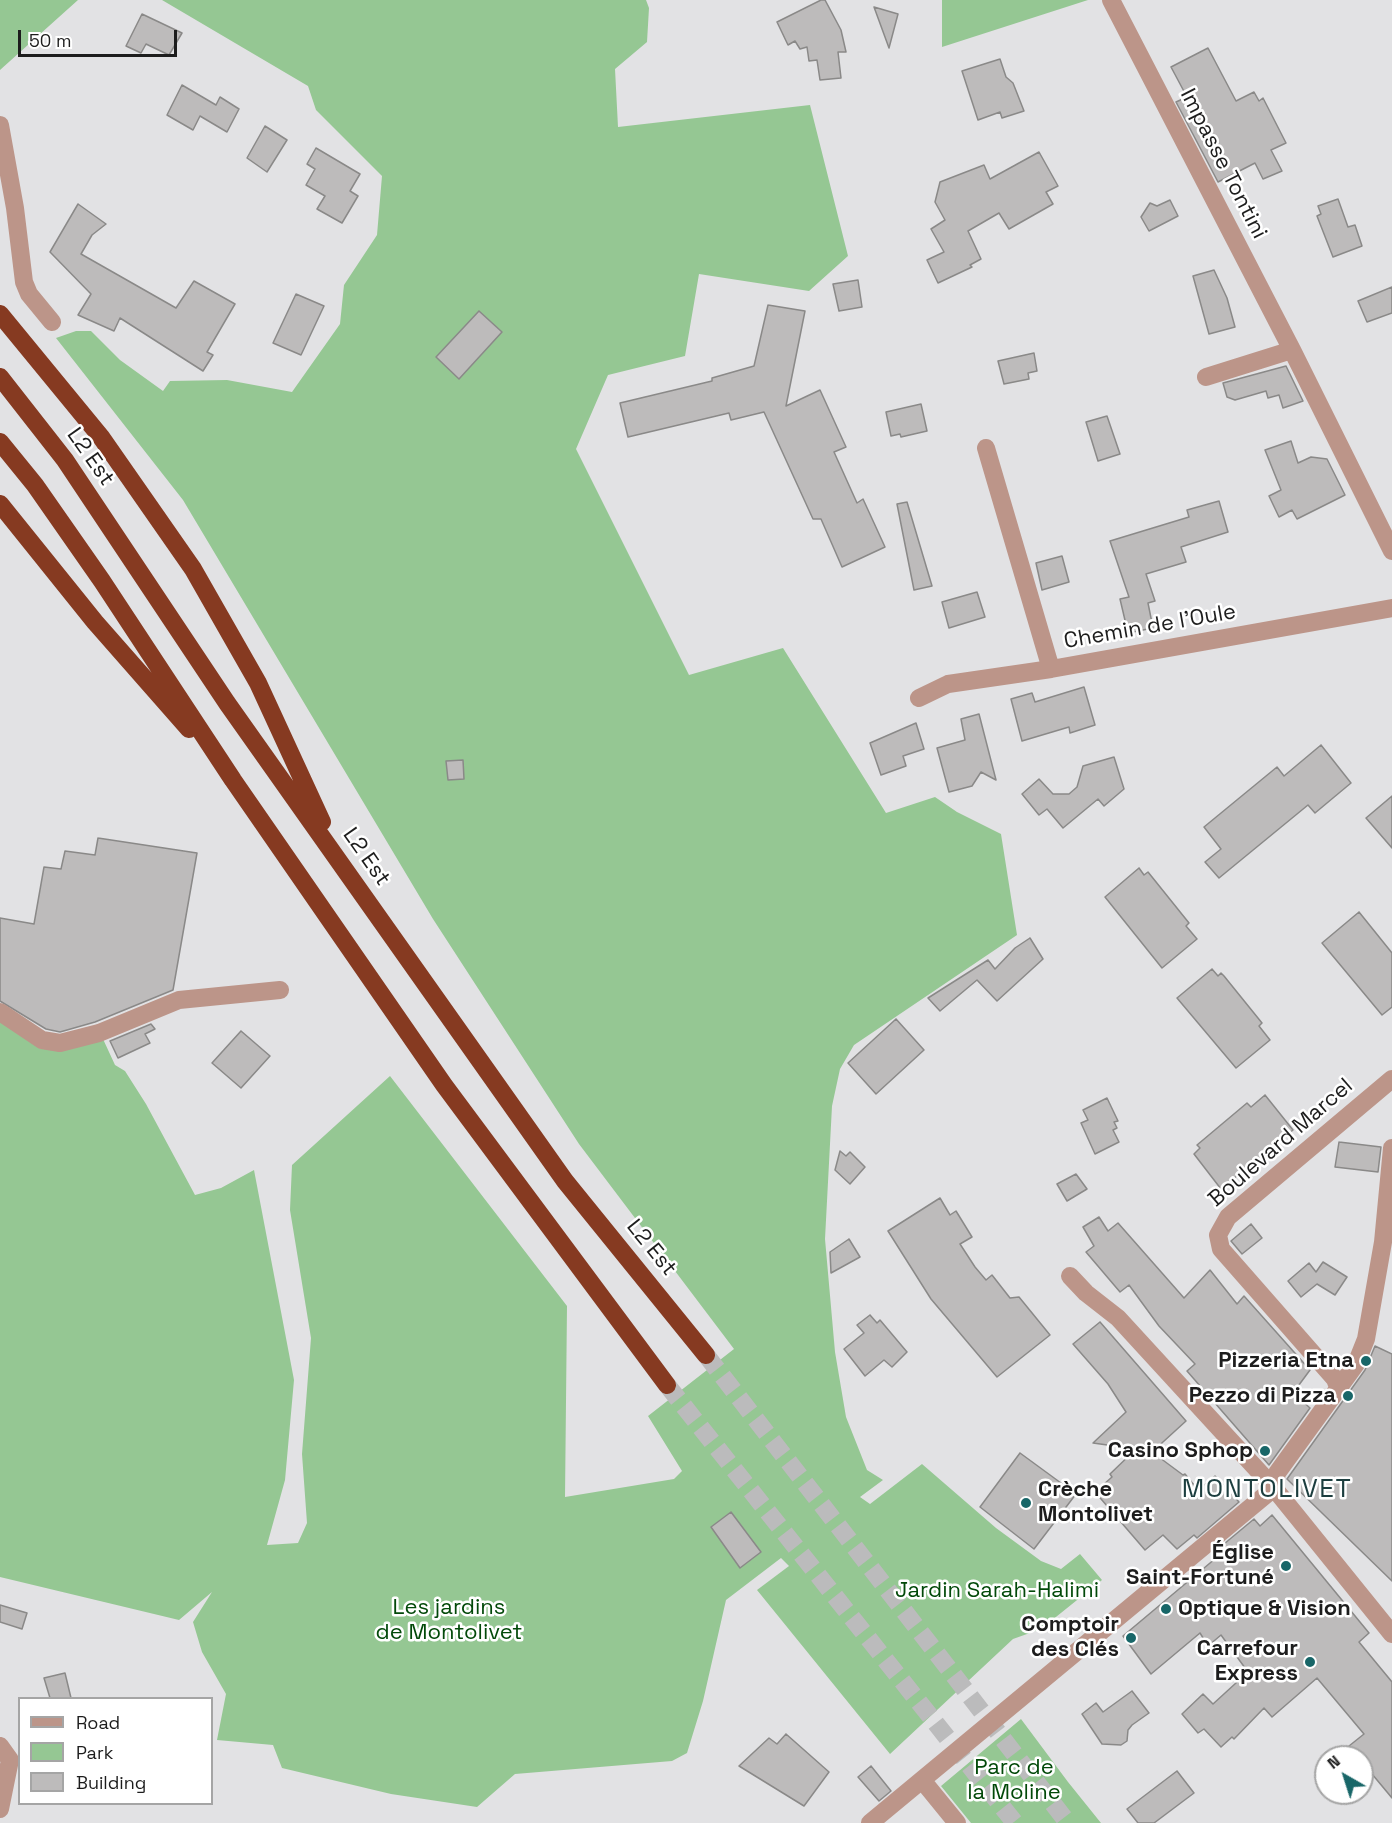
<!DOCTYPE html>
<meta charset="utf-8">
<style>
body{margin:0}
#map{position:relative;width:1392px;height:1823px;overflow:hidden;background:#e2e2e4;font-family:"Space Grotesk",sans-serif}
canvas{display:block}
.legend{position:absolute;left:18px;top:1697px;width:195px;height:108px;box-sizing:border-box;background:#fff;border:2px solid #a5a5a5;margin:0;padding:8px 10px;list-style:none;font-size:18px;color:#1d1d1d}
.legend li{display:flex;align-items:center;gap:12px;height:30px}
.legend b{width:30px;border:2px solid #a5a5a5}
.north{position:absolute;left:1314px;top:1745px;width:60px;height:60px;box-sizing:border-box;background:#fff;border:2px solid #a5a5a5;border-radius:50%;rotate:321deg;font-size:16px;font-weight:700;line-height:24px;text-align:center;color:#1d1d1d}
.north::after{content:'';display:block;margin:auto;width:21px;height:27px;background:#186668;clip-path:polygon(50% 0,100% 100%,50% 72%,0 100%)}
.scale{position:absolute;left:18px;top:30px;width:159px;height:27px;box-sizing:border-box;border:3px solid #1d1d1d;border-top:0;padding-left:8px;font-size:18px;line-height:21px;white-space:nowrap;color:#1d1d1d;-webkit-text-stroke:4px #fff;paint-order:stroke}
</style>
<div id="map">
<canvas width="1392" height="1823"></canvas>
<ul class="legend">
<li><b style="height:8px;background:#bc9589"></b>Road</li>
<li><b style="height:16px;background:#95c793"></b>Park</li>
<li><b style="height:16px;background:#bdbbbb"></b>Building</li>
</ul>
<div class="north">N</div>
<div class="scale">50 m</div>
</div>
<script>
const g = document.querySelector('canvas').getContext('2d');
g.lineJoin = 'round';
function paint(path, color) { g.fillStyle = color; g.fill(path, 'evenodd'); }
const shape = rows => new Path2D(rows.map(r => 'M' + r).join(''));
function stroke(path, color, width, dash) { g.strokeStyle = color; g.lineWidth = width; g.lineCap = dash ? 'butt' : 'round'; g.setLineDash(dash || []); g.stroke(path); }
function drawText(font, color, halo, rows, align = 'center') {
  g.font = font + ' "Space Grotesk",sans-serif'; g.lineWidth = 5; g.setLineDash([]); g.textBaseline = 'middle'; g.strokeStyle = halo; g.fillStyle = color; for (const [text, x, y, turn = 0] of rows) {
    g.save(); g.translate(x, y); g.rotate((+turn || 0) * Math.PI / 180); g.textAlign = isNaN(turn) ? turn : align; if (halo) g.strokeText(text, 0, 0); g.fillText(text, 0, 0); g.restore();
  }
}
paint(shape([
 [0,0,78,0,0,70],
 [162,0,646,0,649,8,647,42,615,69,618,127,810,105,848,256,809,291,699,274,685,356,608,375,576,449,689,675,783,648,886,813,935,797,957,812,1001,834,1017,935,854,1045,840,1069,832,1106,825,1239,835,1352,846,1417,867,1470,883,1480,860,1497,870,1504,922,1464,996,1528,1041,1561,1061,1569,1080,1554,1102,1580,1041,1629,1013,1639,890,1754,757,1590,789,1566,781,1558,726,1600,703,1701,687,1753,672,1761,515,1774,477,1807,391,1794,282,1768,273,1745,217,1740,226,1694,202,1652,193,1622,212,1592,179,1620,0,1577,0,1020,41,1049,103,1039,115,1065,125,1071,146,1104,195,1195,221,1188,254,1170,294,1380,285,1480,267,1545,298,1543,307,1523,302,1454,311,1338,290,1210,292,1165,390,1076,567,1306,565,1497,674,1479,682,1471,648,1416,734,1349,579,1144,433,919,183,500,56,338,76,331,91,331,120,360,163,391,170,381,227,380,292,392,340,324,344,285,377,235,382,176,316,110,308,86],
 [942,0,1088,0,942,47],
 [1021,1719,1068,1782,1101,1823,971,1823,941,1786]
]), '#95c793');
const building = shape([
 [821,0,825,0,841,30,846,52,838,52,841,78,820,80,817,60,809,61,807,47,800,49,795,41,788,45,777,22,821,0],
 [874,7,898,14,889,48,874,7],
 [142,14,182,33,169,55,146,44,141,53,126,46,142,14],
 [1208,48,1236,101,1254,92,1259,101,1263,98,1286,143,1271,150,1282,171,1263,179,1255,163,1218,182,1176,102,1187,97,1171,67,1208,48],
 [1000,59,1006,77,1013,83,1024,111,1002,118,1000,112,978,120,962,71,1000,59],
 [182,85,216,105,220,97,239,109,227,132,200,116,193,130,167,115,182,85],
 [265,126,287,140,267,172,247,158,265,126],
 [316,148,360,174,350,191,358,196,342,223,317,209,325,196,306,185,315,169,307,164,316,148],
 [1039,152,1058,186,1046,192,1053,204,1009,229,999,213,968,231,981,259,970,265,972,267,938,283,927,260,944,252,931,229,945,220,935,202,940,182,984,165,990,179,1039,152],
 [1338,199,1348,227,1355,225,1362,246,1333,257,1317,216,1321,214,1318,206,1338,199],
 [1170,200,1178,216,1149,231,1141,217,1150,203,1157,206,1170,200],
 [78,204,106,224,92,235,81,254,176,308,194,281,235,304,207,352,213,355,203,371,120,318,114,331,78,315,91,294,50,252,78,204],
 [1214,270,1227,298,1235,327,1209,334,1193,276,1214,270],
 [858,280,862,307,839,311,833,284,858,280],
 [1392,287,1392,313,1367,322,1358,301,1392,287],
 [296,294,324,306,301,355,273,343,296,294],
 [768,305,805,311,786,406,820,390,846,447,834,452,857,503,863,499,885,547,842,567,821,519,813,519,764,412,731,420,729,413,628,437,620,403,712,381,712,378,754,366,768,305],
 [479,311,502,332,459,379,436,357,479,311],
 [1034,353,1037,371,1028,373,1029,379,1004,384,998,361,1034,353],
 [1286,366,1303,401,1283,408,1279,395,1268,398,1266,391,1235,400,1227,397,1223,383,1286,366],
 [921,404,927,431,901,437,900,434,891,436,886,412,921,404],
 [1107,416,1120,454,1098,461,1086,422,1107,416],
 [1291,441,1298,463,1311,457,1327,459,1345,495,1297,519,1292,510,1279,517,1269,496,1281,490,1265,450,1291,441],
 [1219,501,1228,532,1181,547,1186,562,1146,574,1155,601,1148,603,1153,628,1128,633,1120,599,1129,597,1110,541,1189,517,1187,510,1219,501],
 [907,502,932,586,914,590,897,504,907,502],
 [1062,556,1069,582,1042,590,1036,563,1062,556],
 [977,592,985,617,949,628,942,602,977,592],
 [1084,687,1095,725,1070,733,1069,727,1022,741,1011,699,1032,693,1035,702,1084,687],
 [979,714,996,780,981,772,972,786,949,792,937,748,965,740,961,719,979,714],
 [916,723,924,749,903,756,906,766,881,775,870,743,916,723],
 [1321,745,1351,783,1315,813,1308,805,1219,878,1205,862,1221,849,1204,827,1277,767,1284,776,1321,745],
 [1114,757,1124,789,1104,806,1098,799,1063,828,1047,809,1039,815,1022,794,1039,779,1053,794,1069,794,1077,787,1083,766,1114,757],
 [463,760,464,779,448,780,446,761,463,760],
 [1392,796,1392,848,1366,818,1392,796],
 [98,838,197,853,173,990,95,1022,60,1032,46,1029,0,1001,0,918,34,924,44,867,61,869,65,851,95,855,98,838],
 [1139,868,1144,875,1148,872,1189,923,1186,926,1197,939,1162,968,1105,897,1139,868],
 [1359,912,1392,953,1392,1007,1382,1015,1322,943,1359,912],
 [1030,938,1043,959,997,1001,977,980,940,1011,928,998,988,960,995,969,1015,948,1030,938],
 [1212,969,1218,976,1221,973,1224,976,1262,1023,1259,1026,1270,1040,1236,1068,1177,998,1212,969],
 [896,1019,924,1050,876,1094,848,1063,896,1019],
 [151,1024,155,1029,145,1034,150,1043,118,1058,110,1041,151,1024],
 [241,1031,270,1056,241,1088,212,1063,241,1031],
 [1265,1095,1293,1130,1221,1189,1194,1154,1200,1148,1197,1145,1247,1103,1251,1107,1265,1095],
 [1107,1098,1118,1121,1114,1122,1117,1128,1113,1130,1119,1142,1095,1154,1081,1123,1088,1120,1083,1110,1107,1098],
 [1339,1142,1381,1147,1378,1172,1335,1167,1339,1142],
 [840,1151,846,1156,850,1152,865,1167,850,1184,835,1170,840,1151],
 [1076,1174,1087,1189,1067,1201,1057,1184,1076,1174],
 [940,1198,950,1215,956,1211,972,1237,960,1244,975,1267,986,1280,992,1275,1010,1298,1019,1297,1050,1335,997,1377,931,1299,888,1231,940,1198],
 [1099,1217,1108,1231,1118,1223,1184,1298,1210,1270,1237,1304,1244,1296,1310,1370,1293,1393,1310,1408,1269,1465,1187,1371,1195,1364,1159,1326,1129,1285,1120,1292,1086,1252,1094,1246,1083,1227,1099,1217],
 [1251,1224,1262,1238,1242,1254,1231,1241,1251,1224],
 [849,1239,860,1257,831,1273,830,1252,849,1239],
 [1323,1262,1347,1277,1335,1295,1317,1284,1301,1297,1288,1281,1309,1263,1316,1272,1323,1262],
 [870,1315,877,1323,880,1320,907,1352,892,1367,884,1360,865,1376,844,1349,864,1333,857,1325,870,1315],
 [1100,1322,1186,1421,1152,1452,1183,1475,1185,1474,1198,1490,1215,1476,1239,1502,1197,1538,1194,1535,1177,1549,1163,1535,1145,1550,1095,1492,1112,1477,1110,1474,1136,1449,1093,1443,1126,1412,1108,1384,1073,1344,1100,1322],
 [1375,1346,1392,1354,1392,1581,1287,1479,1365,1370,1375,1346],
 [1020,1453,1076,1494,1034,1549,980,1507,1020,1453],
 [731,1512,761,1552,740,1568,711,1527,731,1512],
 [1272,1515,1369,1633,1359,1642,1392,1682,1392,1798,1362,1762,1362,1757,1358,1757,1349,1746,1364,1734,1317,1678,1272,1717,1264,1708,1234,1739,1232,1737,1221,1747,1204,1729,1198,1733,1182,1714,1203,1694,1213,1704,1248,1672,1221,1635,1208,1646,1200,1633,1151,1674,1123,1636,1216,1558,1212,1554,1254,1519,1260,1526,1272,1515],
 [0,1605,27,1613,22,1629,0,1622,0,1605],
 [65,1673,71,1698,50,1698,44,1678,65,1673],
 [1132,1691,1149,1713,1132,1725,1128,1730,1127,1741,1121,1745,1102,1744,1082,1714,1096,1703,1103,1712,1132,1691],
 [786,1734,829,1772,804,1806,739,1766,769,1738,777,1744,786,1734],
 [871,1766,891,1791,879,1801,858,1777,871,1766],
 [1177,1771,1194,1793,1154,1823,1138,1823,1127,1809,1177,1771]
]);
paint(building, '#bdbbbb');
stroke(building, '#8a8988', 1.5);
stroke(shape([
 [706,1355,1068,1823],
 [667,1385,1015,1823]
]), '#bbbbbc', 18, [18, 9]);
stroke(shape([
 [1111,0,1292,350,1392,551],
 [0,125,15,208,24,282,29,294,52,322],
 [1206,377,1292,350],
 [986,448,1051,669],
 [919,698,948,684,1051,669,1392,608],
 [0,1012,42,1040,60,1043,99,1033,179,1000,280,990],
 [1070,1276,1086,1293,1118,1318,1274,1488,1392,1634],
 [1338,1387,1335,1379,1221,1249,1218,1235,1228,1217,1392,1079],
 [0,1746,10,1760,0,1809],
 [922,1780,957,1823],
 [870,1823,1274,1488,1277,1473,1356,1364,1366,1339,1383,1242,1392,1148]
]), '#bc9589', 18);
stroke(shape([
 [0,314,101,437,193,569,258,683,322,822],
 [0,377,65,460,227,703,565,1181,706,1355],
 [0,442,35,485,102,581,233,780,444,1085,667,1385],
 [0,504,95,622,189,729]
]), '#863a21', 18);
for (const [x, y, r, color] of [
 [1366,1361,6,"#186668"],
 [1348,1396,6,"#186668"],
 [1265,1451,6,"#186668"],
 [1026,1503,6,"#186668"],
 [1286,1566,6,"#186668"],
 [1166,1609,6,"#186668"],
 [1131,1638,6,"#186668"],
 [1310,1662,6,"#186668"]
]) { const dot = new Path2D(); dot.arc(x, y, r, 0, 2 * Math.PI); g.fillStyle = color; g.fill(dot); stroke(dot, '#fff', 2); }
drawText('22px', '#1d1d1d', '#fff', [
 ["Impasse Tontini",1223,164,63],
 ["L2 Est",90,457,55],
 ["Chemin de l'Oule",1150,627,-10],
 ["L2 Est",366,857,55],
 ["Boulevard Marcel",1281,1143,-41],
 ["L2 Est",651,1248,51]
]);
drawText('bold 22px', '#1d1d1d', '#fff', [
 ["Pizzeria Etna",1354,1361],
 ["Pezzo di Pizza",1336,1396],
 ["Casino Sphop",1253,1451],
 ["Crèche",1038,1490,"left"],
 ["Montolivet",1038,1515,"left"],
 ["Église",1274,1553],
 ["Saint-Fortuné",1274,1578],
 ["Optique & Vision",1178,1609,"left"],
 ["Comptoir",1119,1625],
 ["des Clés",1119,1650],
 ["Carrefour",1298,1649],
 ["Express",1298,1674]
], 'right');
drawText('22px', '#024909', '#fff', [
 ["Jardin Sarah-Halimi",997,1591],
 ["Les jardins",449,1608],
 ["de Montolivet",449,1633],
 ["Parc de",1014,1768],
 ["la Moline",1014,1793]
]);
g.letterSpacing = '1.5px';
drawText('26px', '#1c3e3f', '#fff', [
 ["MONTOLIVET",1267,1490]
]);
g.letterSpacing = '0px';
</script>
